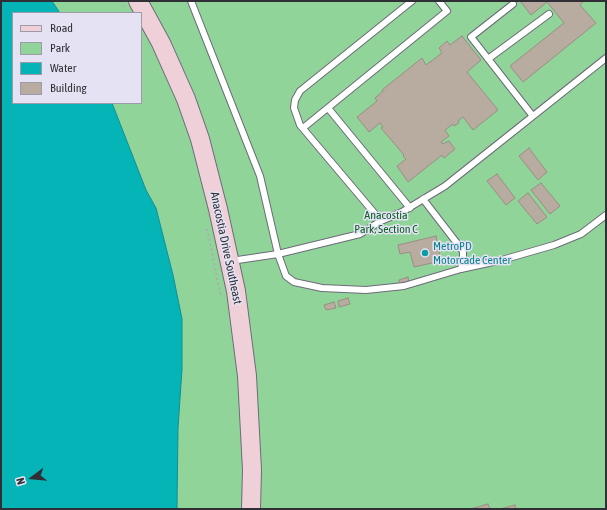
<!DOCTYPE html>
<style>
body{margin:0}
#map{position:relative;width:607px;height:510px;overflow:hidden;background:#e5e3f3;font-family:"Asap Condensed",sans-serif}
canvas{display:block}
.frame{position:absolute;inset:0;border:2px solid #2f2f35;pointer-events:none}
.legend{position:absolute;left:12px;top:12px;width:130px;height:92px;box-sizing:border-box;background:#e5e3f3;border:1px solid #9c9ba7;margin:0;padding:5px 7px;list-style:none;font-size:12px;color:#2f2f35}
.legend li{display:flex;align-items:center;gap:8px;height:20px}
.legend b{width:20px;border:1px solid #9c9ba7}
.north{position:absolute;left:12px;top:458px;width:40px;height:40px;-webkit-text-stroke:3px #e5e3f3;paint-order:stroke;rotate:254deg;font-size:11px;font-weight:700;line-height:16px;text-align:center;color:#2f2f35}
.north::after{content:'';display:block;margin:auto;width:14px;height:18px;background:#2f2f35;clip-path:polygon(50% 0,100% 100%,50% 72%,0 100%)}
</style>
<div id="map">
<canvas width="607" height="510"></canvas>
<div class="frame"></div>
<ul class="legend">
<li><b style="height:5px;background:#efd0d9"></b>Road</li>
<li><b style="height:11px;background:#91d49a"></b>Park</li>
<li><b style="height:11px;background:#04b4b7"></b>Water</li>
<li><b style="height:11px;background:#b8aba0"></b>Building</li>
</ul>
<div class="north">N</div>
</div>
<script>
const g = document.querySelector('canvas').getContext('2d');
g.lineJoin = 'round';
function paint(path, color) { g.fillStyle = color; g.fill(path, 'evenodd'); }
const shape = rows => new Path2D(rows.map(r => 'M' + r).join(''));
function stroke(path, color, width, dash) { g.strokeStyle = color; g.lineWidth = width; g.lineCap = dash ? 'butt' : 'round'; g.setLineDash(dash || []); g.stroke(path); }
function drawText(font, color, halo, rows, align = 'center') {
  g.font = font + ' "Asap Condensed",sans-serif'; g.lineWidth = 3; g.setLineDash([]); g.textBaseline = 'middle'; g.strokeStyle = halo; g.fillStyle = color; for (const [text, x, y, turn = 0] of rows) {
    g.save(); g.translate(x, y); g.rotate((+turn || 0) * Math.PI / 180); g.textAlign = isNaN(turn) ? turn : align; if (halo) g.strokeText(text, 0, 0); g.fillText(text, 0, 0); g.restore();
  }
}
paint(shape([
 [52,1,606,1,606,509,177,509,178,428,182,369,173,275,156,208,146,190,112,103,141,103,141,13,60,13]
]), '#91d49a');
const water = shape([
 [1,1,52,1,60,13,13,13,13,103,112,103,146,190,156,208,173,275,182,319,182,369,178,428,177,509,1,509,1,1]
]);
paint(water, '#04b4b7');
stroke(water, '#118c90', 1);
const building = shape([
 [520,1,584,1,580,5,596,23,523,82,510,66,564,23,547,2,531,15,520,1],
 [462,36,481,60,467,72,498,110,473,130,463,117,458,121,459,123,454,126,453,124,445,130,449,136,441,142,442,144,449,141,455,149,444,158,442,155,408,182,397,166,406,159,403,156,404,155,381,128,383,127,380,123,369,132,357,117,377,101,375,98,383,91,382,90,422,58,426,65,442,53,439,48,447,41,450,45,462,36],
 [529,148,547,172,538,180,519,156,529,148],
 [497,174,515,198,506,205,487,181,497,174],
 [541,183,560,206,550,214,531,190,541,183],
 [528,193,547,217,537,224,518,201,528,193],
 [436,236,441,261,414,267,410,252,400,254,398,245,436,236],
 [408,277,409,283,400,286,399,280,408,277],
 [348,298,350,304,339,307,338,301,348,298],
 [334,302,336,308,326,310,324,305,334,302],
 [488,504,490,509,470,509,488,504],
 [515,505,516,509,500,509,515,505]
]);
paint(building, '#b8aba0');
stroke(building, '#9b8e84', 1);
const lane = shape([
 [191,1,260,176,278,254,286,276,294,282,322,288,366,290,404,286,461,269,502,260,554,245,581,234,606,215],
 [513,4,471,37,532,115],
 [488,59,549,14],
 [328,108,410,208],
 [303,128,447,11,439,1],
 [423,199,463,251,463,260,461,269],
 [381,221,300,125,294,108,295,100,300,91,412,1],
 [231,261,278,254,360,234,381,221,402,212,445,186,606,58]
]);
const secondary = shape([
 [138,1,161,43,186,99,200,139,218,209,236,291,247,376,252,470,251,509]
]);
stroke(lane, '#6d6b79', 8);
stroke(secondary, '#6d6b79', 20);
stroke(shape([
 [121,1,124,7],
 [207,229,221,297]
]), '#abaab7', 2, [2, 3]);
stroke(lane, '#fff', 6);
stroke(secondary, '#efd0d9', 18);
for (const [x, y, r, color] of [
 [425,253,4,"#0f9aa8"]
]) { const dot = new Path2D(); dot.arc(x, y, r, 0, 2 * Math.PI); g.fillStyle = color; g.fill(dot); stroke(dot, '#e5e3f3', 1.5); }
drawText('12px', '#0b6127', '#e5e3f3', [
 ["Anacostia",386,215],
 ["Park, Section C",386,229]
]);
drawText('12px', '#0d838f', '#e5e3f3', [
 ["MetroPD",433,246],
 ["Motorcade Center",433,260]
], 'left');
drawText('12px', '#2f2f35', '#e5e3f3', [
 ["Anacostia Drive Southeast",226,248,78]
]);
</script>
